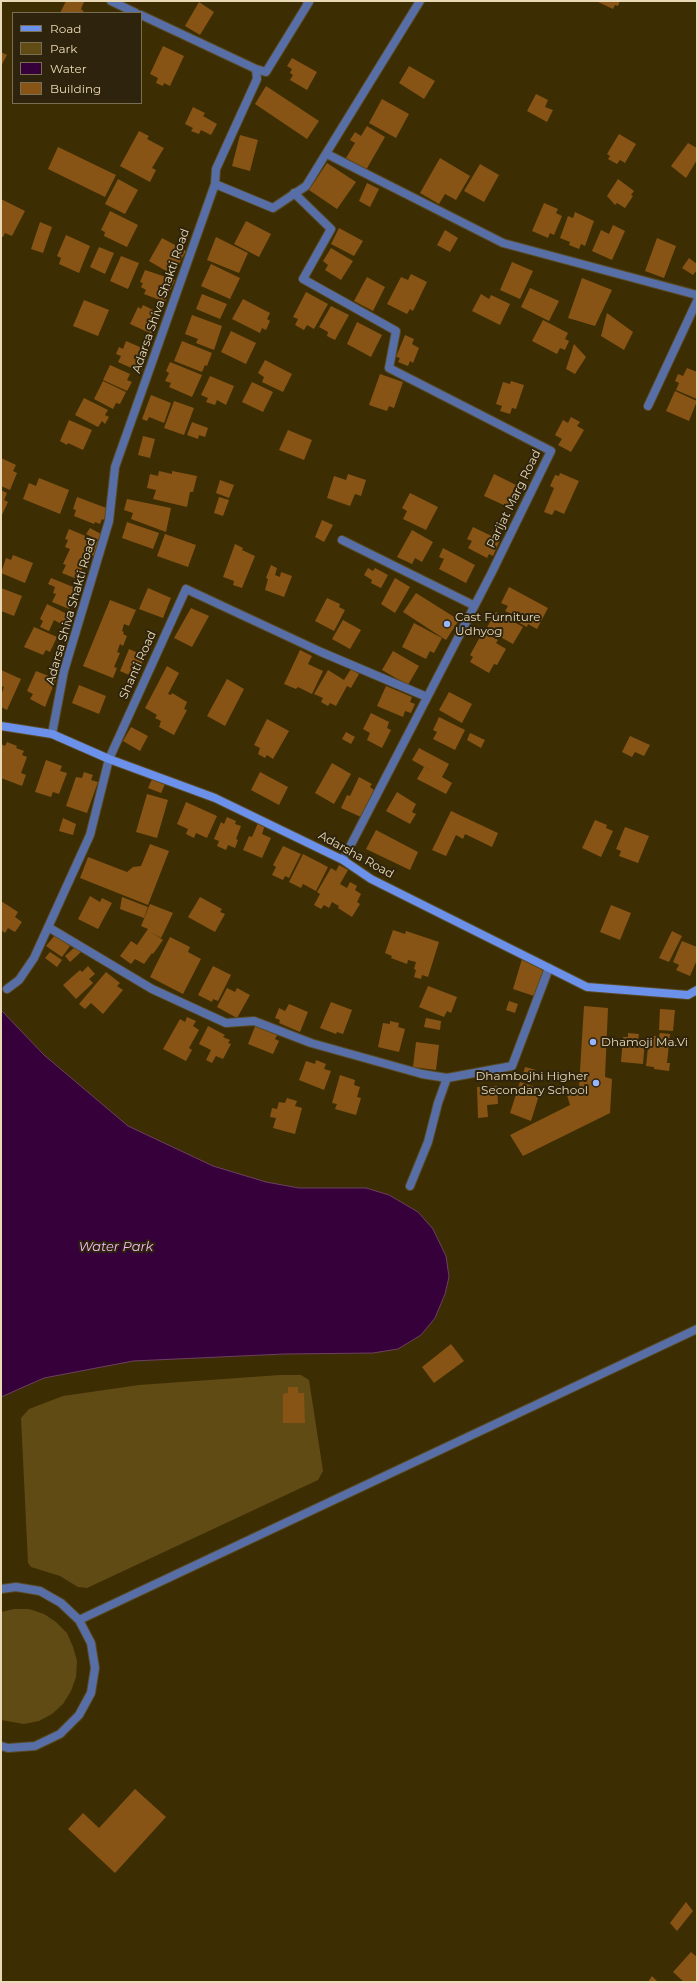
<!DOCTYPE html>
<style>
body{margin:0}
#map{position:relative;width:698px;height:1983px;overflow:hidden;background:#3d2d03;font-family:Montserrat,sans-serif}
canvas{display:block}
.frame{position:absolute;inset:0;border:2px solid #ebdab7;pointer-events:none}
.legend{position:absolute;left:12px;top:12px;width:130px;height:92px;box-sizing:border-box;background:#2e240d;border:1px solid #7a6d51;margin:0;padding:5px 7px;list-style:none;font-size:12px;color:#ebdab7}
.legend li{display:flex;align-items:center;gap:8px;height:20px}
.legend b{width:20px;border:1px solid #7a6d51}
</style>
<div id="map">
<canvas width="698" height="1983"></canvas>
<div class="frame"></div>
<ul class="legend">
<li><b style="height:5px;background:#6c91ea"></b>Road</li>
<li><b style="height:11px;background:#614b15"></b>Park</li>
<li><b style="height:11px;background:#36003a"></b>Water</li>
<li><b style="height:11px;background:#885415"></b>Building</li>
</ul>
</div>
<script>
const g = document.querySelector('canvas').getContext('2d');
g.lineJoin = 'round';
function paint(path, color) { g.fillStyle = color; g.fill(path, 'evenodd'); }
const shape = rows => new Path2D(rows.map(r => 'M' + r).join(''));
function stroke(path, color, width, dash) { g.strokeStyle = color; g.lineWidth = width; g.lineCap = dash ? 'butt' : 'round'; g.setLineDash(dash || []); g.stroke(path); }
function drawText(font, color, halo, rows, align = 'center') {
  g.font = font + ' Montserrat,sans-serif'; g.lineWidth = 4; g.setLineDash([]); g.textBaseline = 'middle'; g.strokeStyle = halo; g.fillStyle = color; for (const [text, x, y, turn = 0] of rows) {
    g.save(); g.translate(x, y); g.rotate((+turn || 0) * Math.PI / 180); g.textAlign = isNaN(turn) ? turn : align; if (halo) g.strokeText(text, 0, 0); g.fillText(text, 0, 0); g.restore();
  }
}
paint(shape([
 [280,1375,301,1375,309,1380,323,1471,318,1480,87,1588,78,1587,60,1576,31,1567,28,1563,21,1418,29,1409,63,1396,139,1385],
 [14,1609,29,1609,44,1614,56,1622,67,1633,73,1647,77,1661,76,1677,71,1691,63,1704,52,1714,39,1721,24,1724,1,1720,1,1612]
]), '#614b15');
const water = shape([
 [1,1010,44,1055,128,1126,213,1166,266,1182,299,1188,366,1188,389,1195,418,1212,433,1229,446,1256,449,1277,445,1294,435,1318,421,1335,398,1349,373,1353,284,1354,133,1361,44,1378,1,1397,1,1010]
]);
paint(water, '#36003a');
stroke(water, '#6c4160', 1);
paint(shape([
 [66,1,84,2,81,9,85,13,60,13],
 [596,1,620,1,618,6,615,5,613,9],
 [199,2,214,12,200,35,185,26],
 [163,46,184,56,170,86,164,83,163,86,156,83,158,78,150,74],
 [1,52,7,55,1,66],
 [292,58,317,72,307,90,290,80,293,75,290,73,292,69,287,66],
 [409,66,435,81,424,99,399,83],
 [266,86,319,121,307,139,255,104],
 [536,94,548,100,545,107,553,110,547,122,527,111],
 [382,99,409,114,396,138,369,123],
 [193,107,205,113,203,116,217,124,211,135,201,130,199,134,191,131,193,128,185,124],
 [367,126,385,137,366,170,346,158,355,143,350,140,355,132,361,136],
 [139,131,149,136,147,139,164,148,152,168,156,170,150,182,120,166],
 [619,134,636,144,625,163,620,160,617,164,608,159,610,156,607,154],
 [240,135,258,140,250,171,232,166],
 [688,143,697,148,697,160,686,178,671,166],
 [58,147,116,175,105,197,48,169],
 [440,158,470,176,456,200,445,194,439,204,420,193],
 [327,163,356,182,337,209,309,190],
 [480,164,499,175,484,202,464,191],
 [118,179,138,190,125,214,105,204],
 [618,179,634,191,631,195,633,196,625,208,617,203,615,205,607,196],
 [367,183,379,189,370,207,359,201],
 [1,199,25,211,12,236,5,233,3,237,1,236],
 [544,203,558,209,556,213,562,216,554,235,550,233,548,238,532,231],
 [110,211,138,225,127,247,104,236,105,232,101,230],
 [575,212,594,221,585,246,581,244,579,249,569,245,570,242,560,238,568,216,573,218],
 [246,221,271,234,259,257,234,244],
 [40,222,52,227,43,253,31,249],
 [613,225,625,231,612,260,592,251,601,230,609,234],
 [339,228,363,241,354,256,331,244],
 [445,230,458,238,450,252,437,245],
 [66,235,90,246,79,273,59,264,61,258,57,256],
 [216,237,248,253,239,273,207,260],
 [162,238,186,251,173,275,149,261],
 [657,238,676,246,664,278,645,271],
 [99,247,114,253,105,274,90,267],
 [331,248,353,261,341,280,325,270,328,265,323,261],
 [121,256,139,263,128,289,110,281],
 [689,258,697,264,697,270,693,275,682,268],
 [512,262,533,271,520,299,500,290],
 [211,264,240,278,230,299,201,286],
 [145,270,175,280,165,302,144,294,146,290,141,287,143,283,140,282],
 [411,274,427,282,413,311,410,309,407,314,387,304,401,277,408,280],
 [367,277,385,287,373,311,354,301],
 [582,278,612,290,595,326,568,318],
 [530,288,559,301,549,321,521,307],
 [306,292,328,304,314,329,307,325,304,330,295,325,298,319,293,317],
 [202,294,227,304,220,319,196,309],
 [481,294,489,299,491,295,510,304,500,325,472,311],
 [243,299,270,313,267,319,270,321,266,330,262,328,260,333,232,319],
 [84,300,109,310,98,336,73,326],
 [143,305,161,314,152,334,130,324,138,307,141,309],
 [331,306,349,315,335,340,327,336,328,332,319,327],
 [607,313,633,332,624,350,601,336],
 [192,315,222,326,214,350,196,343,198,339,185,334],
 [543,320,568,333,565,339,569,341,565,350,560,348,557,354,532,341],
 [357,322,382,335,371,357,347,344],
 [231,331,256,343,246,364,221,352],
 [405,335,414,339,412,344,419,348,413,363,410,361,408,366,398,362,400,358,396,357],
 [126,341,142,348,140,352,144,354,136,370,118,362,121,356,116,354,119,347,123,349],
 [182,341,212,353,207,366,205,365,202,372,174,361],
 [574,344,586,357,575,374,566,369],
 [265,360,292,374,283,392,262,382,264,377,258,373],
 [170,362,202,375,192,397,169,387,171,383,165,381,169,373,166,371],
 [110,365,130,374,127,380,132,382,127,391,103,380],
 [687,368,697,372,697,399,676,390,679,383,675,381,678,374,683,376],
 [380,374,403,382,394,408,389,406,387,411,369,405],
 [210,376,234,386,226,405,217,400,215,405,206,402,208,398,201,395],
 [103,381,126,392,120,404,116,403,113,409,94,399],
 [511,381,524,385,516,409,512,408,510,414,500,411,502,406,496,404,503,382,510,384],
 [252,382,273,392,263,412,242,402],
 [675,391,697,401,689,421,666,411],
 [151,395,171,403,164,423,149,417,147,421,142,419],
 [84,398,108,410,105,415,109,417,105,424,102,421,98,427,75,415],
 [174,401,194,408,184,435,164,428],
 [571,417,580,422,577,426,584,430,571,452,558,445,562,439,555,435,563,420,568,423],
 [69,420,92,430,83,450,68,443,67,445,60,441],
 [192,422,208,428,205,437,199,435,198,439,187,435],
 [288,430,312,440,304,460,279,450],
 [143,436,155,439,150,458,138,455],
 [1,458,16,465,13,471,17,473,10,490,1,486],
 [159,471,172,474,172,471,197,476,193,492,190,492,187,507,153,499,156,490,147,488,150,474,158,476],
 [560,473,579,481,564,514,555,510,552,515,544,512,554,488,550,486,555,475,559,476],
 [348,474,366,480,361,496,355,494,350,506,327,498,334,476,346,480],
 [494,474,518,486,515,493,518,495,514,504,510,502,508,507,484,496],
 [39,478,69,490,60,514,23,499,29,483,36,486],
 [220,480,234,485,229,498,216,493],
 [1,490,7,493,4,500,8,502,1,517],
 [410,493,438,507,426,530,403,519,407,511,402,508],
 [77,497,109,509,104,520,102,519,100,524,95,522,94,524,74,516,76,510,73,509],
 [219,497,229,500,223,516,214,513],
 [127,499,171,508,166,532,131,519,133,513,124,510],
 [322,520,333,525,324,542,315,537],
 [127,522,159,533,153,549,122,538],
 [473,527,500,540,493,556,489,554,487,558,468,548,472,541,467,539],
 [90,528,101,534,98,540,86,534],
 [69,529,100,542,95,556,89,554,77,579,62,573,66,565,63,564,70,549,65,547,68,540,65,539],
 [412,530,433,542,422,562,415,558,412,564,397,557],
 [165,534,196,545,188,567,157,556],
 [235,544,243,548,242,550,255,556,242,588,233,585,234,581,223,577],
 [443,548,475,565,466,583,439,569,444,559,439,557],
 [13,555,33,563,25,583,1,573,6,558,11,560],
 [271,565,277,568,275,575,280,577,281,572,292,576,284,597,265,590,268,579,266,578],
 [368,568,373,571,375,568,388,575,381,588,371,583,372,580,364,575],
 [51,578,78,589,69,609,52,602,56,594,53,593,55,587,48,584],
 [395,578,410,587,395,613,381,604],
 [509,587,548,608,537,629,528,624,527,627,510,618,512,614,505,611,508,606,501,603],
 [1,588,22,596,14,616,1,611],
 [148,588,171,598,163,618,139,609],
 [416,593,459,620,446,640,403,612],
 [327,598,340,604,339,607,345,610,334,631,315,621],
 [110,600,136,610,129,626,124,624,122,631,124,632,123,634,127,636,123,646,120,644,117,652,120,653,114,667,117,668,113,678,83,666],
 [47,604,69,615,63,625,54,620,49,631,40,627,43,621,40,619],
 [191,608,209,616,192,647,174,638],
 [496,612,523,627,513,644,486,629],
 [343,620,361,630,350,649,332,639],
 [414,623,442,638,434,653,430,651,426,659,402,647],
 [34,627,57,637,50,652,46,650,43,655,24,647],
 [487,634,498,640,496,643,506,649,497,665,494,664,489,673,470,662,473,657,470,655,480,637,484,639],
 [129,649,145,656,136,678,120,671],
 [300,650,312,656,308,664,323,671,312,694,298,687,296,689,284,684],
 [393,651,419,666,408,685,382,670],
 [167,666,179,673,168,694,171,695,172,693,187,702,184,709,187,710,174,735,159,727,161,721,155,718,157,715,145,708],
 [351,669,359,674,351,688,347,686,336,706,330,703,328,706,321,702,323,698,314,694,328,670,344,680],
 [1,670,21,679,7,710,1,707,1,695,4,687,1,686],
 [36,671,56,679,45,707,30,699,33,694,27,691],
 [227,679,244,689,225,726,207,716],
 [79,685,106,696,99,714,72,703],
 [386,686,412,697,410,702,415,704,411,713,405,711,403,717,377,706],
 [449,692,472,704,462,723,439,710],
 [371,713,389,722,387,728,391,730,382,748,367,740,370,733,363,729],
 [439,717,465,730,455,750,433,739,437,732,433,730],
 [267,719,289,731,273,759,267,755,265,758,258,754,260,748,254,745],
 [131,727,148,736,140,751,123,741],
 [346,732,355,737,351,744,342,739],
 [470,733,485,740,481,748,467,740],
 [630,736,650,745,644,756,635,752,632,757,622,752],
 [7,742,17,746,16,748,24,751,22,755,27,757,21,773,26,775,22,786,1,778,1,744,5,746],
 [419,748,449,764,442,777,452,783,446,794,417,779,424,767,440,776,412,760],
 [46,760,62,766,60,771,67,773,59,794,53,792,51,797,35,792],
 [332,763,351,774,334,804,315,793],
 [84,772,93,775,91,780,98,782,87,813,66,806,76,777,82,778],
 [260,772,288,787,279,805,251,790],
 [153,777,166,782,161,793,148,788],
 [359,777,372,784,370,787,374,790,361,817,341,808,347,795,350,796],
 [397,792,416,804,412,812,416,814,410,824,386,811],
 [147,794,168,800,157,838,136,832],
 [186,802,217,816,207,838,196,833,194,838,186,834,188,829,177,824],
 [451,811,498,833,492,847,465,834,463,839,456,835,446,856,432,850],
 [227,817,236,821,235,824,241,826,236,839,238,840,235,848,228,845,226,850,217,846,219,841,214,839,221,822,224,824],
 [63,818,76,824,73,835,59,831],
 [595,820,607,825,606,828,613,831,601,857,582,848],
 [258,823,265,825,262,834,271,838,262,858,243,850,249,836,252,837],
 [625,827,649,836,638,863,619,856,621,851,616,849],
 [376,830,418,852,410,870,366,849],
 [150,844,169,851,148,905,80,878,88,857,127,872,133,867,141,866],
 [283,846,301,854,289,878,285,876,283,880,272,875,276,867,273,865],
 [303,854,328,867,316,891,303,884,301,888,289,882],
 [339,865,348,870,340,884,347,888,350,882,357,886,355,890,361,894,357,902,360,904,352,917,338,908,339,906,332,902,329,908,324,905,321,909,314,905,320,894,317,892,331,868,336,871],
 [90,896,100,902,102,898,112,903,98,929,78,919],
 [122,897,148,907,144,918,120,909],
 [200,897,222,909,220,912,225,914,215,932,188,917],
 [1,901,18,912,15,917,22,922,15,932,8,928,5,933,1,930],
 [150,904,173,913,161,938,151,932,163,940,153,954,152,953,144,964,135,959,131,964,120,956,131,941,137,945,148,929,141,926],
 [611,905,631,913,620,940,600,932],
 [393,930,405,934,406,931,439,942,428,977,422,975,421,979,414,977,416,970,414,969,416,962,408,960,407,964,391,958,392,956,385,953],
 [672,931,682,936,669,962,659,958],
 [55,935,70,946,62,957,46,946],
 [170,937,190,947,188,952,201,959,183,994,150,977],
 [682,941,697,947,697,960,690,976,676,970,679,965,673,962],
 [75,947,81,952,70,962,65,956],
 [50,952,62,960,57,967,45,958],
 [522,959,542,967,541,969,546,972,534,996,513,989],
 [88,966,95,974,89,979,93,983,76,999,63,985,80,970,82,972],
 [213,966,231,975,218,1001,213,999,212,1002,198,995],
 [106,972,120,983,117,986,123,990,103,1014,91,1003,85,1009,79,1004],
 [428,986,457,997,451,1013,447,1011,444,1017,419,1007],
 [227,988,235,992,237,988,250,995,237,1018,217,1007],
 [509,1001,518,1004,515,1013,506,1010],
 [331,1002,352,1010,343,1034,337,1032,336,1034,320,1028],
 [289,1004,308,1012,300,1032,279,1023,280,1020,275,1018,279,1008,285,1011],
 [584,1006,608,1008,605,1077,612,1079,610,1113,523,1156,510,1135,570,1105,567,1095,569,1091,573,1088,579,1087],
 [660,1009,675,1010,673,1031,659,1030],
 [187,1017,196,1021,193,1026,199,1030,189,1048,192,1050,186,1061,163,1049,180,1019,185,1022],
 [426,1018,441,1021,440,1030,424,1027],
 [390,1021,399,1023,398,1027,405,1029,399,1052,378,1047,383,1023,390,1024],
 [256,1024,278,1034,275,1039,279,1041,273,1054,248,1044],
 [208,1026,225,1035,223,1037,230,1040,228,1043,231,1044,223,1059,216,1056,212,1063,206,1060,211,1050,199,1044],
 [628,1033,639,1034,638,1040,645,1040,643,1064,621,1062,623,1037,628,1037],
 [660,1033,670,1034,667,1063,670,1063,669,1071,654,1069,654,1067,646,1066,649,1038,654,1039,654,1036,659,1036],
 [416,1042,439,1045,436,1070,413,1067],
 [316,1060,326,1064,324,1069,331,1071,324,1090,299,1080,306,1061,315,1064],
 [525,1067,536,1070,533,1081,522,1078],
 [340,1075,355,1080,354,1085,360,1087,357,1097,361,1098,356,1115,335,1109,337,1104,332,1103],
 [520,1082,541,1089,531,1121,510,1113],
 [497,1086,498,1104,487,1105,488,1117,478,1118,477,1087],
 [287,1098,297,1101,295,1106,302,1108,295,1134,273,1128,276,1118,270,1117,272,1108,277,1109,279,1102,285,1103],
 [451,1344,464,1361,434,1383,422,1367],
 [288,1387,298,1387,298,1393,304,1393,305,1423,283,1423,283,1394,288,1393],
 [135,1789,166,1817,115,1873,68,1829,83,1813,99,1828],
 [686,1902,693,1911,677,1931,670,1923],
 [691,1952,697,1957,697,1982,684,1982,673,1972],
 [652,1976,658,1982,648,1982]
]), '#885415');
const minor = shape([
 [111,1,136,13],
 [141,15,256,69,257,79,216,169,215,184],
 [256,69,266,72,309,2,307,1],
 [327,154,503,243,697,295],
 [294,193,331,229,303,279,396,331,389,368,551,451,491,574,343,860],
 [648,406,697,301],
 [342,540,473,605],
 [52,734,64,671,109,521,115,467,215,184,273,208,306,186,420,1],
 [48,927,152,989,226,1023,254,1021,311,1043,422,1074,447,1078],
 [7,989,19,980,34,958,90,835,109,759,186,589,321,652,427,697],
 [410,1186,428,1142,438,1103,447,1078,512,1066,549,968],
 [1,1589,16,1587,40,1591,61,1603,79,1620,91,1643,95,1668,91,1693,79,1715,60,1734,35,1746,8,1748,1,1746],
 [79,1620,697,1329]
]);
const secondary = shape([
 [1,726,52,734,109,759,215,798,343,860,371,879,587,987,688,995,697,990]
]);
stroke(minor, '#594920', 10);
stroke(secondary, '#594920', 10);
stroke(minor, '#576fa6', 8);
stroke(secondary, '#6c91ea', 8);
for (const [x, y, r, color] of [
 [447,624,4,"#97b6fd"],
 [593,1042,4,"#97b6fd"],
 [596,1083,4,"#97b6fd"]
]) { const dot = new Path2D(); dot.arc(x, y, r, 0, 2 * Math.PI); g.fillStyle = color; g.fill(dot); stroke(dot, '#2e240d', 1.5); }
drawText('12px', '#ebdab7', '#2e240d', [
 ["Adarsa Shiva Shakti Road",161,301,-71],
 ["Parijat Marg Road",514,499,-64],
 ["Adarsa Shiva Shakti Road",71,611,-74],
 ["Shanti Road",138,665,-66],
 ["Adarsha Road",356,855,29]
]);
drawText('12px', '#ebdab7', '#2e240d', [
 ["Cast Furniture",455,617],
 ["Udhyog",455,631],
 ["Dhamoji Ma.Vi",601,1042],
 ["Dhambojhi Higher",588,1076,"right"],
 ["Secondary School",588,1090,"right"]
], 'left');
drawText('italic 13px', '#f9befa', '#2e240d', [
 ["Water Park",116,1247]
]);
</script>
